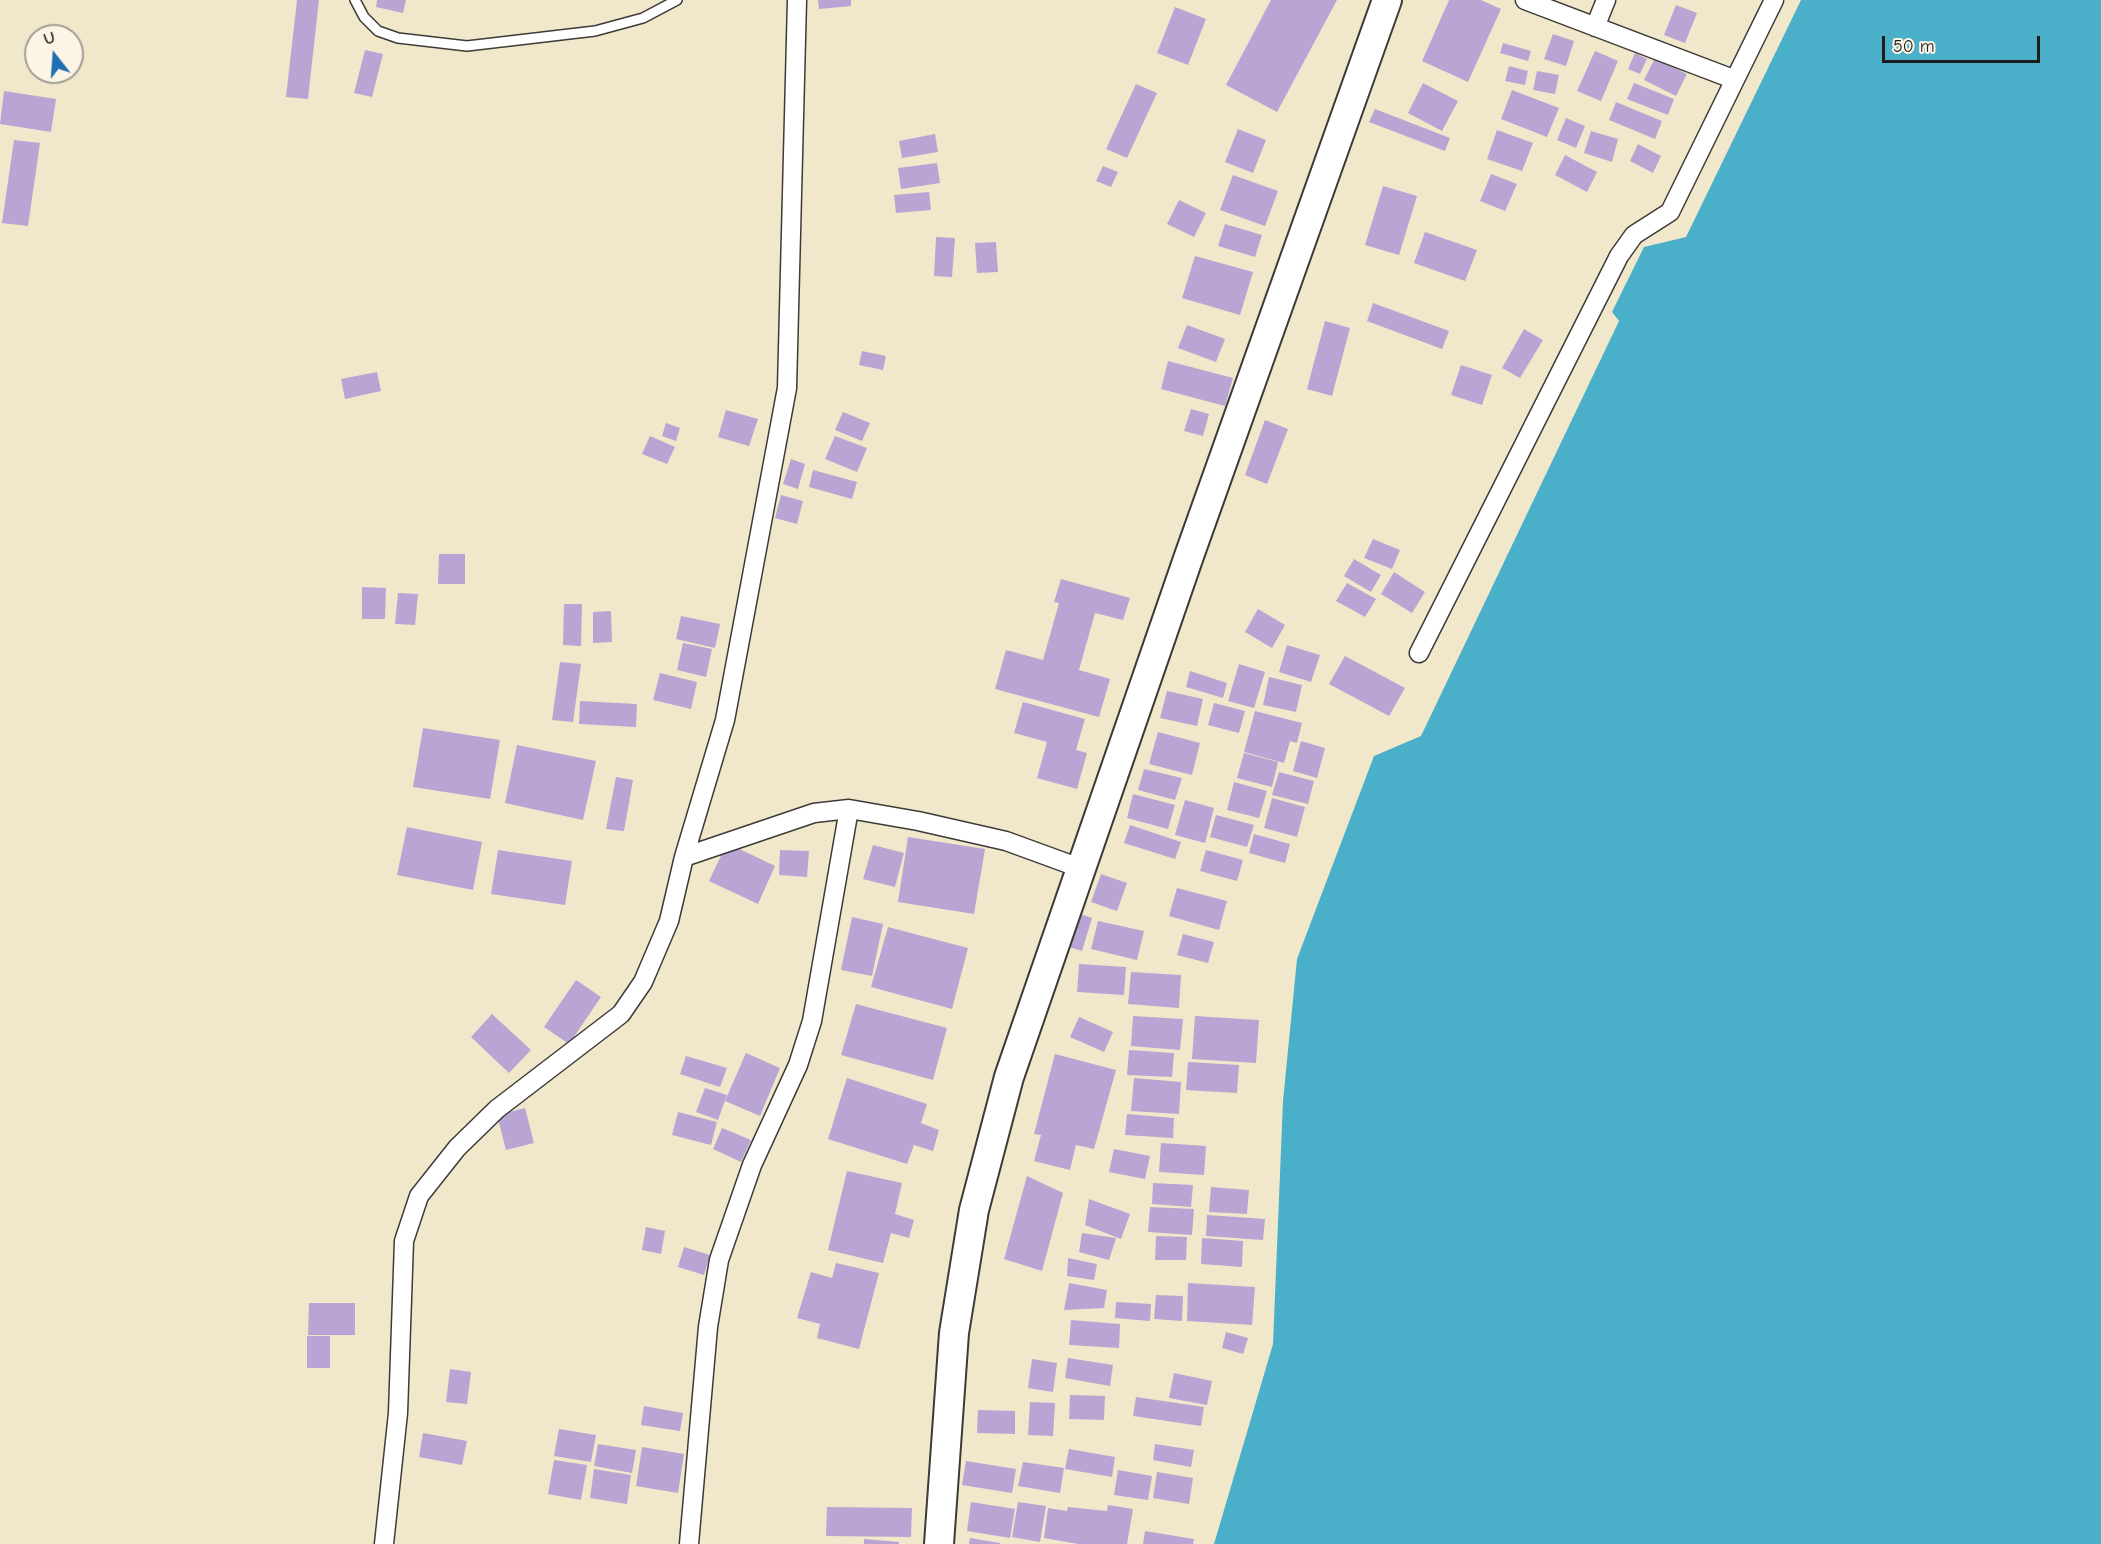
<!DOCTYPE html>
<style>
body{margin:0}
#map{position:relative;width:2101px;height:1544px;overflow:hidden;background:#f1e8cc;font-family:"Comic Neue",sans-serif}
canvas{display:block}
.north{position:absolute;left:24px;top:24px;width:60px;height:60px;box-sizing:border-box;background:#fcf5e5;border:2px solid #a29e95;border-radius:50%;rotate:343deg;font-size:16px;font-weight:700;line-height:24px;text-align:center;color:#1c1c1c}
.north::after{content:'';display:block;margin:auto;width:21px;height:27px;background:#1f6fb2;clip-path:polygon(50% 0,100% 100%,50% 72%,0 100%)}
.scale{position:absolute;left:1882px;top:36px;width:158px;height:27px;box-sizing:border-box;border:3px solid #1c1c1c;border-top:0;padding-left:8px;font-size:18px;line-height:21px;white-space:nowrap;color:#1c1c1c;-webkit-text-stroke:4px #fcf5e5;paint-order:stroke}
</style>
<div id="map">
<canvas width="2101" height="1544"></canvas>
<div class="north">U</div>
<div class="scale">50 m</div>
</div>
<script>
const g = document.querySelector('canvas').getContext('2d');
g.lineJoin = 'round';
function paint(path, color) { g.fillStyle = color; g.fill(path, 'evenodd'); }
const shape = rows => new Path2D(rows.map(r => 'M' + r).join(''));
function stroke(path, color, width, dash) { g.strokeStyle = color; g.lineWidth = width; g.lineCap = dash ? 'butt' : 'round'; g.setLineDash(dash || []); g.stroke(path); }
paint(shape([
 [1801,0,2101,0,2101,1544,1214,1544,1273,1344,1283,1101,1297,959,1374,756,1421,736,1619,321,1612,312,1644,247,1686,237]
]), '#4ab0c9');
paint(shape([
 [297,0,319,0,308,99,286,97],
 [377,0,406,0,403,13,376,7],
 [818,0,851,0,851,6,819,9],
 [1271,0,1337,0,1277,112,1226,85],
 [1449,0,1481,0,1501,9,1468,82,1422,61],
 [1676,5,1697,13,1685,43,1664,35],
 [1175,7,1206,19,1188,65,1157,53],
 [1553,34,1574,41,1566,66,1544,59],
 [1503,43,1531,51,1528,61,1500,53],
 [365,50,383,54,372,97,354,93],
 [1595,51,1618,61,1601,101,1577,91],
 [1635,53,1647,59,1640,74,1628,69],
 [1655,58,1687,74,1676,96,1644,80],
 [1509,66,1528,71,1525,85,1505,81],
 [1537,71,1559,75,1555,94,1533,90],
 [1423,83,1458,101,1442,131,1408,113],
 [1634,83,1674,99,1668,115,1627,99],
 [1136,84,1157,93,1127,158,1106,149],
 [1512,90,1559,108,1547,137,1501,119],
 [4,91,56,99,51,132,0,124],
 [1616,102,1662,121,1655,139,1609,120],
 [1375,109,1450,138,1445,151,1369,122],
 [1566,118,1585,126,1576,148,1557,140],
 [1238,129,1266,140,1253,173,1225,162],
 [1497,130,1533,143,1522,171,1487,159],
 [1591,131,1618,139,1612,162,1584,153],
 [935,134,938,152,902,158,899,141],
 [14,140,40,143,28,226,2,223],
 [1638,144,1661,156,1653,173,1630,161],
 [1565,155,1597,172,1587,192,1555,175],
 [937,163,940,183,901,189,898,168],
 [1103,166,1118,172,1111,187,1096,181],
 [1491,174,1517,184,1505,211,1480,201],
 [1233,175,1278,191,1265,226,1220,210],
 [1383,186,1417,196,1399,255,1365,245],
 [929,192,931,210,896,213,894,195],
 [1179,200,1206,213,1194,237,1167,224],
 [1225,224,1262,235,1255,257,1218,246],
 [1425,232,1477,250,1465,281,1414,263],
 [936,237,955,238,952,277,934,276],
 [996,242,998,272,977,273,975,243],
 [1195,256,1253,272,1240,315,1182,298],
 [1373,303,1449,331,1442,349,1367,321],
 [1325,321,1350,328,1332,396,1307,389],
 [1187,325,1225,339,1216,362,1178,348],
 [1524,329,1543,340,1520,378,1502,368],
 [862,351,886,356,883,370,859,365],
 [1168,361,1233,378,1225,406,1161,389],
 [1461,365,1492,375,1482,405,1451,395],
 [377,372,381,391,345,399,341,379],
 [1191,409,1209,414,1203,436,1184,431],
 [726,410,758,419,749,446,718,437],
 [843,412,870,423,862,441,835,430],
 [1265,420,1288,429,1267,484,1245,475],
 [666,423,680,428,676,441,662,436],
 [650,436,675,447,667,464,642,454],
 [835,436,867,448,857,472,825,459],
 [791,459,805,464,798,489,783,484],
 [813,470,857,482,852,499,809,487],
 [781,495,803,501,797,524,775,518],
 [1373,539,1400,550,1392,569,1364,558],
 [439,554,465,554,465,584,438,584],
 [1354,559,1381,575,1371,592,1344,576],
 [1394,572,1425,592,1412,613,1381,594],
 [1061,579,1130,598,1123,620,1095,613,1079,670,1110,679,1099,717,995,689,1006,650,1043,660,1059,603,1054,602],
 [1347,583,1376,599,1365,617,1336,601],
 [362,587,386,588,385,619,362,619],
 [398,593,418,594,415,625,395,624],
 [564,604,582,604,581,646,563,645],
 [1258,609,1285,625,1272,648,1245,632],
 [611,611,612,642,593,643,593,612],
 [681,616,720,624,715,648,676,639],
 [683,643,712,649,706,677,677,670],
 [1287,645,1320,655,1311,682,1279,672],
 [1345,656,1405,688,1389,716,1329,684],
 [560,662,581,664,573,722,552,720],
 [1239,664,1265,672,1254,708,1228,701],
 [1190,671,1227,683,1223,698,1186,687],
 [660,673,697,682,691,709,653,700],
 [1269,677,1302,685,1296,712,1263,705],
 [1167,691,1203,699,1197,726,1160,718],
 [580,701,637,704,636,727,579,724],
 [1023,702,1085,719,1076,750,1087,753,1077,789,1037,778,1047,742,1014,733],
 [1214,703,1245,711,1239,733,1208,725],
 [1255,711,1302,723,1297,743,1290,741,1284,763,1244,752],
 [423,728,500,740,490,799,413,787],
 [1158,732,1200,743,1192,775,1149,764],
 [1301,741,1325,748,1317,778,1293,771],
 [517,745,596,761,583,820,505,803],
 [1244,753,1278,762,1272,787,1237,778],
 [1144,769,1182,778,1175,800,1138,790],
 [1279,772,1314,781,1308,804,1272,795],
 [616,777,633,780,624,831,606,829],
 [1234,782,1267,791,1259,818,1227,810],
 [1133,794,1175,805,1168,829,1127,818],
 [1272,798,1305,807,1297,837,1264,828],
 [1185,800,1214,808,1205,843,1175,835],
 [1216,815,1254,825,1247,847,1210,837],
 [1130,825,1181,842,1175,859,1124,843],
 [407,827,482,842,473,890,397,875],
 [1254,834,1290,844,1285,863,1249,853],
 [908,837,985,849,974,914,898,902],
 [727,843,775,866,758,904,709,881],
 [873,845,904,853,895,887,863,879],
 [498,850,572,861,565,905,491,894],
 [780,850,809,851,807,877,779,875],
 [1206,850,1243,860,1237,881,1200,871],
 [1101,874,1127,883,1117,911,1091,902],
 [1177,888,1227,901,1219,930,1169,916],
 [1077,913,1092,918,1082,951,1066,946],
 [852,917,883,924,872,976,841,970],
 [1098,921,1144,931,1137,960,1091,949],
 [888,927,968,948,952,1009,871,987],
 [1183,934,1214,942,1208,963,1177,955],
 [1079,964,1126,967,1124,995,1077,992],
 [1131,972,1181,975,1179,1008,1128,1004],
 [576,980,601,997,569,1044,544,1027],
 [856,1004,947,1028,933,1080,841,1055],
 [492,1014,531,1050,509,1073,471,1037],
 [1133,1016,1183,1019,1180,1050,1131,1046],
 [1195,1016,1259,1020,1256,1063,1192,1059],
 [1079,1017,1113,1032,1104,1052,1070,1037],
 [1129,1050,1174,1053,1172,1077,1127,1075],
 [746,1053,780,1068,760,1116,725,1101],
 [1055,1054,1116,1070,1094,1149,1076,1145,1070,1170,1034,1161,1041,1135,1034,1134],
 [686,1056,727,1068,720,1087,680,1074],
 [1188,1062,1239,1065,1237,1093,1186,1090],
 [847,1078,927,1104,921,1123,939,1130,933,1151,914,1145,907,1164,828,1139],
 [1134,1078,1181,1082,1179,1114,1131,1111],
 [705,1088,727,1095,718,1120,696,1112],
 [525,1108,534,1143,506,1150,497,1115],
 [678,1112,717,1122,711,1145,672,1135],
 [1127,1114,1174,1118,1173,1138,1125,1135],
 [722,1128,751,1140,741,1162,713,1149],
 [1161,1143,1206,1146,1204,1175,1159,1172],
 [1114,1149,1150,1156,1145,1179,1109,1172],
 [847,1171,902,1183,895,1214,914,1220,909,1238,891,1233,883,1263,828,1250],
 [1027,1176,1063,1193,1042,1271,1004,1259],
 [1153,1183,1193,1185,1191,1207,1152,1204],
 [1211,1187,1249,1190,1247,1214,1209,1212],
 [1089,1199,1130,1214,1121,1239,1085,1225],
 [1150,1207,1194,1209,1192,1235,1148,1232],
 [1207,1215,1265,1219,1263,1240,1206,1236],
 [646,1227,665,1231,661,1254,642,1250],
 [1082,1233,1116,1238,1109,1260,1079,1252],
 [1156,1236,1187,1237,1186,1260,1155,1260],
 [1202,1238,1243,1241,1242,1267,1201,1264],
 [684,1247,710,1255,704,1275,678,1267],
 [1068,1258,1097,1264,1094,1280,1067,1276],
 [836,1263,879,1273,859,1349,817,1338,820,1324,797,1318,811,1272,832,1278],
 [1069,1283,1107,1290,1104,1308,1064,1310],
 [1188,1283,1255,1287,1252,1325,1187,1321],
 [1156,1295,1183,1296,1182,1321,1154,1319],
 [1116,1302,1151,1304,1150,1321,1115,1318],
 [309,1303,355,1303,355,1335,308,1335],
 [1071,1320,1120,1324,1119,1348,1069,1345],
 [1226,1332,1248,1338,1243,1354,1222,1348],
 [307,1336,330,1336,330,1368,307,1368],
 [1068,1358,1113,1365,1110,1386,1065,1378],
 [1032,1359,1057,1363,1053,1392,1028,1388],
 [450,1369,471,1372,467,1404,446,1402],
 [1174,1373,1212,1381,1207,1405,1169,1398],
 [1070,1395,1105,1396,1104,1420,1069,1419],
 [1136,1397,1204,1407,1201,1426,1133,1416],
 [1030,1402,1055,1403,1053,1436,1028,1435],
 [644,1406,683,1413,680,1431,641,1425],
 [978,1410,1015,1411,1015,1434,977,1433],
 [559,1429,596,1435,591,1462,554,1456],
 [423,1433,467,1441,462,1465,419,1457],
 [598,1444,636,1450,632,1473,594,1466],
 [1155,1444,1194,1450,1191,1467,1153,1460],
 [642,1447,684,1454,678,1493,636,1486],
 [1069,1449,1115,1457,1112,1477,1065,1469],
 [554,1460,587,1465,581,1500,548,1494],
 [966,1461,1016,1469,1012,1493,962,1485],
 [1023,1462,1064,1468,1060,1493,1018,1486],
 [594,1469,631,1475,627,1504,590,1498],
 [1118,1470,1152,1476,1148,1500,1114,1495],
 [1157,1472,1193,1478,1189,1504,1153,1498],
 [971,1502,1015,1509,1010,1538,967,1531],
 [1018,1502,1046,1506,1040,1542,1012,1537],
 [1108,1505,1133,1509,1127,1544,1078,1544,1044,1538,1048,1508,1067,1511,1068,1507,1107,1511],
 [827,1507,912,1508,911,1537,826,1536],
 [1145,1531,1194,1539,1193,1544,1143,1544],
 [970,1538,1000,1543,1000,1544,969,1544],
 [864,1539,899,1542,899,1544,864,1544]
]), '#b8a5d3');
const service = shape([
 [355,0,364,17,378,31,398,38,467,46,595,31,643,18,677,0]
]);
const minor = shape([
 [1525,0,1733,79],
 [1595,27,1606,0],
 [1419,653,1619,256,1634,235,1670,212,1774,0],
 [684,857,814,813,849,809,918,821,1006,841,1080,868],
 [384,1544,398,1413,404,1241,419,1196,457,1148,497,1109,621,1014,643,982,669,921,684,857,725,720,787,388,797,0],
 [689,1544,708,1327,719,1260,752,1165,798,1065,812,1021,849,809]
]);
const trunk = shape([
 [939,1544,954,1333,974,1210,1009,1077,1189,556,1387,0]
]);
stroke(service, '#3c3b36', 12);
stroke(minor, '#3c3b36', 21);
stroke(trunk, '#3c3b36', 32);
stroke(service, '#fff', 9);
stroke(minor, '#fff', 18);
stroke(trunk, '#fff', 28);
</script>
